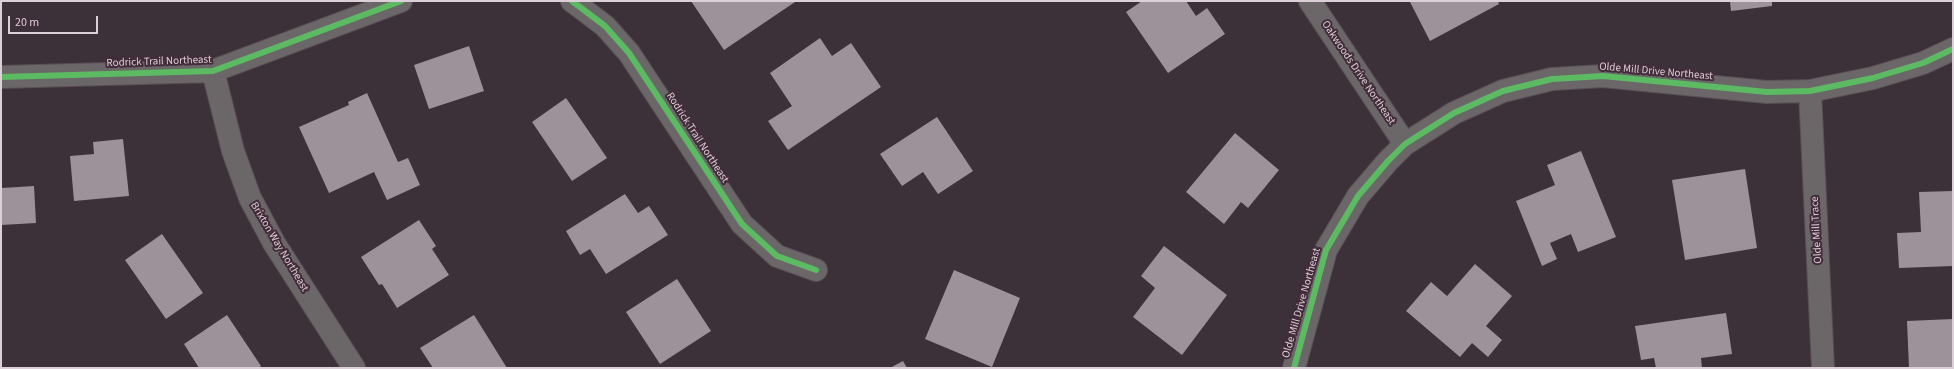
<!DOCTYPE html>
<style>
body{margin:0}
#map{position:relative;width:1954px;height:369px;overflow:hidden;background:#3d3139;font-family:"Source Sans 3",sans-serif}
canvas{display:block}
.frame{position:absolute;inset:0;border:2px solid #ddcfd7;pointer-events:none}
.scale{position:absolute;left:8px;top:16px;width:90px;height:18px;box-sizing:border-box;border:2px solid #ddcfd7;border-top:0;padding-left:5px;font-size:12px;line-height:14px;white-space:nowrap;color:#ddcfd7;-webkit-text-stroke:3px #422c3a;paint-order:stroke}
</style>
<div id="map">
<canvas width="1954" height="369"></canvas>
<div class="frame"></div>
<div class="scale">20 m</div>
</div>
<script>
const g = document.querySelector('canvas').getContext('2d');
g.lineJoin = 'round';
function paint(path, color) { g.fillStyle = color; g.fill(path, 'evenodd'); }
const shape = rows => new Path2D(rows.map(r => 'M' + r).join(''));
function stroke(path, color, width, dash) { g.strokeStyle = color; g.lineWidth = width; g.lineCap = dash ? 'butt' : 'round'; g.setLineDash(dash || []); g.stroke(path); }
function drawText(font, color, halo, rows, align = 'center') {
  g.font = font + ' "Source Sans 3",sans-serif'; g.lineWidth = 4; g.setLineDash([]); g.textBaseline = 'middle'; g.strokeStyle = halo; g.fillStyle = color; for (const [text, x, y, turn = 0] of rows) {
    g.save(); g.translate(x, y); g.rotate((+turn || 0) * Math.PI / 180); g.textAlign = isNaN(turn) ? turn : align; if (halo) g.strokeText(text, 0, 0); g.fillText(text, 0, 0); g.restore();
  }
}
paint(shape([
 [691,1,794,1,795,2,724,50],
 [1142,1,1186,1,1196,16,1207,8,1225,34,1168,73,1126,12],
 [1413,1,1498,1,1499,4,1430,41,1410,2],
 [1730,1,1772,1,1772,6,1731,11],
 [820,38,832,56,851,43,881,87,788,150,768,121,792,106,770,73],
 [469,46,484,91,429,109,414,65],
 [367,93,398,162,408,158,420,185,387,200,374,172,329,193,299,127,349,105,348,102],
 [566,98,607,158,572,181,532,122],
 [937,117,973,171,938,194,923,172,902,186,880,154],
 [1235,133,1279,170,1248,208,1241,202,1224,224,1186,192],
 [123,139,129,196,74,201,70,156,94,154,93,142],
 [1581,151,1616,237,1578,252,1571,234,1550,243,1557,259,1542,266,1516,201,1555,185,1547,165],
 [1745,169,1757,248,1685,260,1672,180],
 [1,184,2,188,34,186,36,223,1,225],
 [1953,191,1953,266,1899,268,1897,233,1921,232,1919,192],
 [625,194,638,213,649,206,668,235,606,274,590,249,580,255,566,231],
 [419,220,436,246,432,249,449,275,397,308,382,284,379,285,361,257],
 [162,234,203,293,166,319,125,260],
 [1164,246,1227,295,1182,355,1133,317,1155,288,1141,276],
 [1475,264,1512,296,1486,326,1502,340,1488,357,1472,343,1460,357,1406,311,1431,282,1447,296],
 [954,270,1020,298,992,367,925,339],
 [677,279,711,331,660,364,626,312],
 [1726,313,1732,354,1701,358,1702,368,1656,368,1654,358,1641,360,1635,326],
 [227,315,261,366,259,368,199,368,184,344],
 [474,315,507,368,433,368,420,348],
 [1953,319,1953,368,1909,368,1907,321],
 [903,361,907,368,890,368]
]), '#9d9299');
const minor = shape([
 [572,1,605,26,629,53,742,224,777,256,816,270],
 [1310,1,1405,144],
 [213,71,233,151,250,198,274,243,354,368],
 [1,77,213,71,401,1],
 [1810,91,1823,368],
 [1294,368,1326,250,1358,196,1388,161,1405,144,1454,113,1503,91,1552,79,1603,76,1767,92,1810,91,1873,78,1923,63,1953,49]
]);
stroke(minor, '#594e55', 24);
stroke(minor, '#6b6769', 22);
stroke(shape([
 [572,1,605,26,629,53,742,224,777,256,816,270],
 [1,77,213,71,401,1],
 [1294,368,1326,250,1358,196,1388,161,1405,144,1454,113,1503,91,1552,79,1603,76,1767,92,1810,91,1873,78,1923,63,1953,49]
]), '#5cba63', 6);
drawText('11px', '#ddcfd7', '#422c3a', [
 ["Rodrick Trail Northeast",159,62,-2],
 ["Olde Mill Drive Northeast",1656,72,5],
 ["Oakwoods Drive Northeast",1358,73,56],
 ["Rodrick Trail Northeast",697,138,57],
 ["Olde Mill Trace",1817,230,-93],
 ["Brixton Way Northeast",279,247,59],
 ["Olde Mill Drive Northeast",1302,303,-74]
]);
</script>
